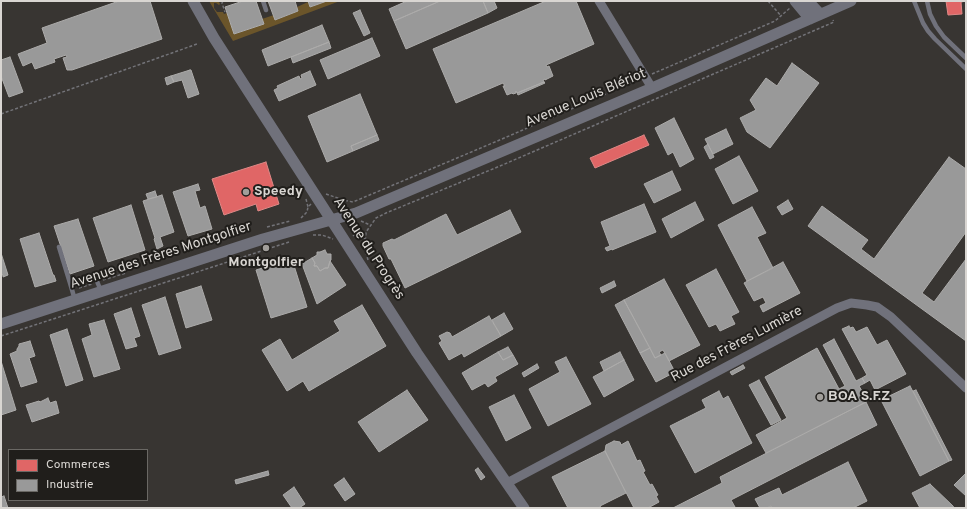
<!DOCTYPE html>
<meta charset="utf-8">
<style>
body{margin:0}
#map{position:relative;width:967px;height:509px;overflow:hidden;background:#383532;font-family:Overpass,sans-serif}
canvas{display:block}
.frame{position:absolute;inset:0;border:2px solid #d9d6d2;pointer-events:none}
.legend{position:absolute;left:8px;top:449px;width:140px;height:52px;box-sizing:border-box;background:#201e1b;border:1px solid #6a6864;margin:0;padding:5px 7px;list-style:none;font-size:12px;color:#d9d6d2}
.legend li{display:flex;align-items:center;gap:8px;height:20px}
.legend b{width:20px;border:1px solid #6a6864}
</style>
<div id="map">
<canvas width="967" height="509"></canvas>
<div class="frame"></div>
<ul class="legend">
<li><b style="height:11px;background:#e06666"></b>Commerces</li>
<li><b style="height:11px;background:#999"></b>Industrie</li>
</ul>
</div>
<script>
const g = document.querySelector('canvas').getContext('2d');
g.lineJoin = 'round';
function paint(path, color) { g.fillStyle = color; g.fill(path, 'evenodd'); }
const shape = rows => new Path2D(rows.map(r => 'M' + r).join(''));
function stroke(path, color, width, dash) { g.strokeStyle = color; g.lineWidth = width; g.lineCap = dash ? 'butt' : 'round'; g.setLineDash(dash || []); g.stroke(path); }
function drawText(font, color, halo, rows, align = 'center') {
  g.font = font + ' Overpass,sans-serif'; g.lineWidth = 4; g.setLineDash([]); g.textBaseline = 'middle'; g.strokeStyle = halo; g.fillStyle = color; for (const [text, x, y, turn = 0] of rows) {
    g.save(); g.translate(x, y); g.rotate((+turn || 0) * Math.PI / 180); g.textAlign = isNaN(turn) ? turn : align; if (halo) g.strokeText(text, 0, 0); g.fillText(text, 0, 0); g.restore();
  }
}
paint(shape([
 [209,1,218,1,219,2,220,4,219,5,216,3,214,3,214,8,217,12,223,12,224,14,227,13,235,34,263,24,262,19,274,15,276,20,298,11,297,7,308,2,310,7,327,1,340,1,233,41]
]), '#6b552a');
const shops = shape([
 [946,1,966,1,961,2,962,14,948,15,946,1],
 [644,135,649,145,595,168,590,158,644,135],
 [266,162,279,204,258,211,256,204,224,215,212,179,266,162]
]);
paint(shops, '#e06666');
stroke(shops, '#de8886', 1);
const industry = shape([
 [119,1,150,1,162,39,72,70,67,70,63,58,67,57,66,55,54,59,55,62,35,69,32,62,23,66,18,54,47,43,42,28,119,1],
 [243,1,256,1,264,24,234,34,225,7,243,1],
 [268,1,295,1,298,11,275,20,268,1],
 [308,1,327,1,310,7,308,1],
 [407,1,440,1,394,21,389,9,407,1],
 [440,1,483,1,488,13,406,49,394,21,440,1],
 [483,1,494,1,497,8,488,13,483,1],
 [546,1,576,1,594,44,546,65,547,67,549,66,553,76,545,80,545,79,543,80,544,82,517,93,516,91,516,93,513,94,512,93,507,95,503,86,505,86,503,83,456,103,433,49,546,1],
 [360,10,370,33,364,36,353,13,360,10],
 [322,25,329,42,268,66,262,50,322,25],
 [372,38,380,56,328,79,320,60,372,38],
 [329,42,331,48,293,63,291,57,329,42],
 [10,57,23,92,9,97,1,76,1,60,10,57],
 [792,63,819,83,770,148,747,132,740,118,756,110,750,100,766,78,777,86,792,63],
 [190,70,191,70,199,94,188,98,182,80,174,82,171,76,190,70],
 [310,71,316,85,279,101,274,90,278,88,277,86,299,76,300,79,302,78,301,75,310,71],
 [171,76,174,82,167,85,165,78,171,76],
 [544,82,545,83,518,95,517,93,544,82],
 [360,94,377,135,351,146,353,151,327,162,308,116,360,94],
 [674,118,694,159,680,167,673,152,668,155,655,128,674,118],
 [726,129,733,144,713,154,705,139,726,129],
 [377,135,379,140,353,151,351,146,377,135],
 [708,144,714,157,710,159,704,147,708,144],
 [739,156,758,191,733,204,715,169,739,156],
 [949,157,966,169,966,232,922,293,934,302,966,259,966,341,808,226,822,206,868,240,861,249,874,259,949,157],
 [672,171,681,190,654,203,644,184,672,171],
 [198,184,200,190,195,191,200,208,205,206,212,229,188,236,173,192,198,184],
 [155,191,157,197,148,199,146,194,155,191],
 [162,195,174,232,160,237,163,246,157,249,154,239,155,238,143,201,162,195],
 [788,200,793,209,782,215,777,207,788,200],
 [695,202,704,220,671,238,662,219,695,202],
 [644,204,656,232,612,250,612,249,607,251,605,248,610,246,601,222,644,204],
 [131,205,145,250,108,262,93,218,131,205],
 [752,207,766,233,757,237,773,268,747,281,718,225,752,207],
 [510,210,521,232,405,288,391,259,389,259,383,246,383,243,392,239,394,240,446,214,457,235,510,210],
 [78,219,94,266,70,274,54,226,78,219],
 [39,233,53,275,54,275,56,281,35,287,20,239,39,233],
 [325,250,327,254,331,254,331,260,330,261,328,268,325,268,320,271,317,266,314,266,315,263,312,258,317,255,317,252,320,252,325,250],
 [1,253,8,275,3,277,3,275,1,275,1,253],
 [312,258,315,263,314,266,317,266,320,271,325,268,328,268,330,261,346,285,317,304,302,264,312,258],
 [292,259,307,307,271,318,256,270,292,259],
 [783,262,800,293,763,312,760,306,766,303,763,297,754,301,744,283,783,262],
 [716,269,739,312,731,316,735,324,720,331,716,324,709,327,686,285,716,269],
 [664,279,700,345,669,361,663,350,659,352,661,355,655,358,624,300,664,279],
 [614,281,616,286,602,293,600,288,614,281],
 [201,286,212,320,186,328,176,294,201,286],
 [165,297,181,348,159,355,142,305,165,297],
 [624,300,650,348,640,353,615,305,624,300],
 [362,305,386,346,309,391,303,381,287,391,262,350,280,339,292,360,340,331,334,321,362,305],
 [131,308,140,336,134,338,137,346,126,349,114,314,131,308],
 [504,313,513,329,501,336,492,320,504,313],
 [489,316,501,336,464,357,462,353,449,360,439,343,442,341,439,336,447,332,450,333,452,337,489,316],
 [104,320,120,369,94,377,82,339,92,335,89,324,104,320],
 [849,326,850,328,853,327,856,332,867,327,877,345,887,340,906,374,875,390,870,380,865,383,862,378,867,375,842,329,849,326],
 [67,329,83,380,66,386,50,335,67,329],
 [834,339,856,381,862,378,865,383,859,386,862,391,860,392,866,402,766,453,756,435,787,418,765,377,817,348,839,389,845,386,823,345,834,339],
 [30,341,35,356,29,358,37,382,21,387,10,354,17,351,17,349,19,346,19,344,30,341],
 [508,347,513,355,503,360,498,352,508,347],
 [650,348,655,358,665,353,675,372,656,382,640,353,650,348],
 [498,352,503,360,513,355,518,364,495,377,497,381,488,387,485,383,472,390,462,373,498,352],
 [620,352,624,360,604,371,600,362,620,352],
 [566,357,591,404,548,426,529,389,560,372,555,362,566,357],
 [624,360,634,380,604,397,593,377,624,360],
 [1,361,16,410,1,415,1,361],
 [537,364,539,368,524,377,522,373,537,364],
 [743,365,745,368,732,375,730,372,743,365],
 [759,380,781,420,771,425,749,385,759,380],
 [910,386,949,461,920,476,881,400,910,386],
 [407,390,428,420,379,452,358,422,407,390],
 [916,390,952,460,949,461,913,391,916,390],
 [719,391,723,399,728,396,752,443,695,473,670,426,706,408,702,400,719,391],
 [514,395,531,428,506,441,489,407,514,395],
 [48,398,50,403,56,401,59,413,32,422,26,405,39,401,40,402,48,398],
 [866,402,877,425,731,500,735,507,732,508,673,508,722,483,720,477,866,402],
 [614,441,620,442,621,445,628,441,637,461,640,460,645,471,643,472,650,485,652,484,658,495,656,496,659,502,648,508,634,508,605,451,606,445,614,441],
 [605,451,626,493,600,506,601,508,568,508,552,477,605,451],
 [848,462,867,501,853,508,771,508,771,506,767,508,760,508,755,499,779,488,782,495,848,462],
 [478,468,485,477,481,480,475,470,478,468],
 [268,471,269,475,236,484,235,480,268,471],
 [966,473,966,496,954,485,966,473],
 [344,478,355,494,345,501,334,485,344,478],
 [930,484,953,506,954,508,920,508,912,493,930,484],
 [294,487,305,504,299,508,292,508,283,495,294,487],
 [4,496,8,508,1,508,1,497,4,496]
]);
paint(industry, '#999');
stroke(industry, '#acabaa', 1);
stroke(shape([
 [223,1,222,3,225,12],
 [768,1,781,16],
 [652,74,775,21,790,8],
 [1,114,197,44],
 [326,194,343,200,353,202,502,139,638,80],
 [306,199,308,207],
 [301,218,307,212,308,207,311,204],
 [361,221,370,225],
 [267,227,290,221],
 [313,235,322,235,333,239],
 [354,235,365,239],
 [353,236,354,235,354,228,357,223],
 [368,260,365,249,366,232,376,218,386,213,500,166,834,22,833,20],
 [103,280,126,273],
 [79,288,92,284],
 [1,336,289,242]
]), '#737378', 1.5, [3, 2]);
stroke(shape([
 [263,1,266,10],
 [914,1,923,23,928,31,935,39,966,69],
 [927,1,930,14,936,26,944,37,966,58],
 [59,247,70,283],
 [75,300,70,283,94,274,101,291]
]), '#70717b', 4.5);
stroke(shape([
 [599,1,652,88],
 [507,483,837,308,851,303,867,305,877,307,891,317,966,388]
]), '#70717b', 9);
stroke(shape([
 [193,1,214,38,417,353,524,508],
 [795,1,810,19],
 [808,1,820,14],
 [1,324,263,239,356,213,652,88,851,1]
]), '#70717b', 11);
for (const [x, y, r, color] of [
 [246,192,4,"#a19e9a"],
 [266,248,4,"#a19e9a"],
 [820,397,4,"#a19e9a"]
]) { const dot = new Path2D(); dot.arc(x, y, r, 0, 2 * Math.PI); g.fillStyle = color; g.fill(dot); stroke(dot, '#201e1b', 1.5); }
drawText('14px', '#d9d6d2', '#201e1b', [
 ["Avenue Louis Blériot",586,99,-23],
 ["Avenue du Progrès",368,249,57],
 ["Avenue des Frères Montgolfier",161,256,-18],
 ["Rue des Frères Lumière",737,345,-28]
]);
drawText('bold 14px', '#d9d6d2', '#201e1b', [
 ["Speedy",254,192],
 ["Montgolfier",266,263,"center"],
 ["BOA S.F.Z",828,397]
], 'left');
</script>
